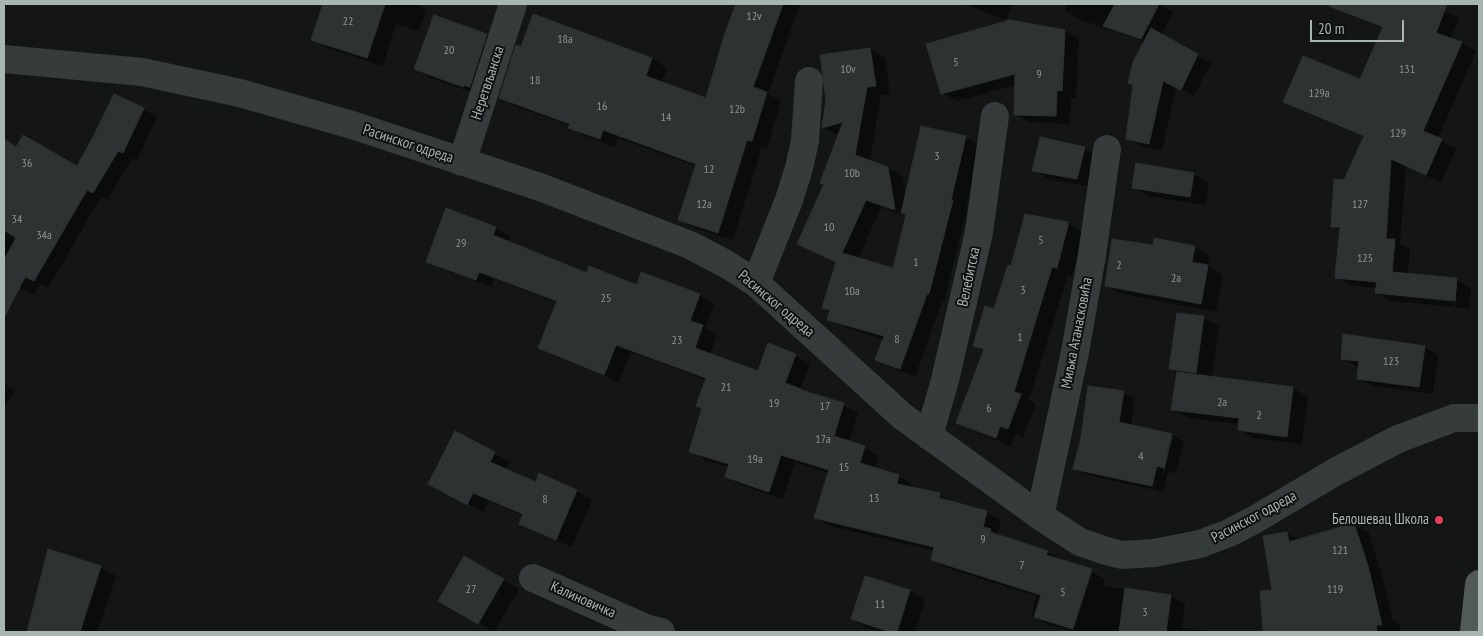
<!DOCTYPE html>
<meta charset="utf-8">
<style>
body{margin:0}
#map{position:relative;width:1483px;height:636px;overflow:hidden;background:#141616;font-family:"PT Sans Narrow",sans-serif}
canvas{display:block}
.frame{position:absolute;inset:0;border:5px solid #a7b5b3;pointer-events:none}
.scale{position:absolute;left:1310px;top:20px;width:94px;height:22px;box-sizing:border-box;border:2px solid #a7b5b3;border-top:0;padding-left:6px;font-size:15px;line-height:18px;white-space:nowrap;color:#a7b5b3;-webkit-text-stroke:4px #0f1111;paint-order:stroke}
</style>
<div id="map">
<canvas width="1483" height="636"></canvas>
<div class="frame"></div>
<div class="scale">20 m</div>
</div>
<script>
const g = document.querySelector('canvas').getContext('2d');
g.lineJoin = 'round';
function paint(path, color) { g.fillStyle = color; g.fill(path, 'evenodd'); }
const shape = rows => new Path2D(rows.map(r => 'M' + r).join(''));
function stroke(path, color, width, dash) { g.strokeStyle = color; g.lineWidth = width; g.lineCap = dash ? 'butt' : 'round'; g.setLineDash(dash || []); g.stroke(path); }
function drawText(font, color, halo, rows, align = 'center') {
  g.font = font + ' "PT Sans Narrow",sans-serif'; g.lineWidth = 4; g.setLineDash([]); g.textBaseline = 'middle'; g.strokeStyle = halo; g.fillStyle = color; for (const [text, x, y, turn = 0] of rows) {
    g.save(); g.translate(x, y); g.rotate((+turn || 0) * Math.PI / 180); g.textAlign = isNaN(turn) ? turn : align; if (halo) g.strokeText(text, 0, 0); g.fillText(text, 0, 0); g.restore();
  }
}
paint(shape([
 [324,4,417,4,426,9,419,31,396,24,383,66,328,48,313,39],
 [737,4,800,4,768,94,781,101,767,149,762,147,733,240,694,228,679,219,696,166,618,138,615,147,585,136,570,128,570,126,515,106,501,97,534,15,652,59,667,68,662,83,707,99,725,36],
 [964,4,1012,4,1006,20],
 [1067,4,1158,4,1173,12,1161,35,1211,63,1194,96,1176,87,1162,151,1140,146,1127,138,1134,86,1129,83,1145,42,1078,19,1065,11],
 [1339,4,1431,4,1459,18,1451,39,1462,43,1476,51,1438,139,1456,149,1441,182,1406,167,1400,244,1410,249,1407,275,1456,279,1471,288,1469,309,1455,308,1457,284,1455,284,1453,307,1391,301,1377,292,1377,288,1351,286,1337,277,1341,231,1332,226,1345,181,1364,137,1299,110,1285,101,1360,81,1384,29,1352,16,1337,8],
 [1065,31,1079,39,1076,98,1071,98,1070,124,1029,122,1015,114,1016,85,957,101,942,93],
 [486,35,502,44,479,95,431,78,416,69],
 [870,49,885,58,890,94,881,95,870,162,888,168,903,177,906,196,965,137,980,146,966,209,967,210,944,302,942,302,915,377,892,368,877,360,884,340,844,327,829,319,831,311,823,307,837,263,798,244,826,185,839,136,823,127],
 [881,207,907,217,894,270,858,259],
 [143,109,157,117,137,160,132,158,108,200,101,197,48,288,40,284,34,295,4,280,4,152,9,144,17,148,77,167],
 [1084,148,1099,157,1093,187,1049,179,1034,171],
 [1193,174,1209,183,1205,205,1148,196,1133,187],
 [1067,223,1083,232,1083,235,1072,276,1068,275,1029,400,1036,404,1023,437,1016,434,1011,446,973,431,958,423,984,351,974,345,995,311,1012,267],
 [495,228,510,236,508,242,587,274,638,287,642,273,700,295,714,304,705,328,717,335,710,355,758,373,769,345,796,356,810,364,800,390,843,405,858,413,849,442,865,448,879,456,875,469,899,476,913,485,912,488,940,495,954,503,986,512,1001,520,997,534,1004,538,1047,552,1062,560,1091,571,1105,579,1103,586,1171,596,1185,604,1182,628,1219,632,1073,632,1047,624,1032,616,1036,596,947,568,933,559,935,551,830,526,815,517,829,473,795,462,783,499,741,485,726,477,729,467,705,460,691,451,704,409,707,380,631,352,619,382,554,356,540,348,558,303,494,279,491,287,442,269,428,261],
 [1155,240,1195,247,1210,256,1208,266,1223,275,1216,312,1122,294,1106,286,1154,247],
 [1178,314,1204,318,1219,326,1212,378,1293,388,1308,397,1302,444,1254,438,1239,429,1240,424,1188,418,1173,409,1178,373,1170,368],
 [1425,347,1439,355,1433,394,1372,386,1358,378,1360,366,1356,366,1342,358],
 [4,383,15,392,4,406],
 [1123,392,1135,399,1131,426,1172,435,1184,442,1176,473,1168,472,1164,492,1087,475,1075,468,1083,438],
 [1170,437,1173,437,1164,474,1162,473],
 [456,432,510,462,505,470,536,484,577,491,592,500,572,547,535,532,520,524,524,516,489,501,483,512,444,492],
 [1354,525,1369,533,1382,576,1393,620,1400,624,1400,632,1309,632,1305,617,1291,618,1287,533,1299,540],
 [49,550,101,568,116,576,98,631,100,632,28,632],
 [464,558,519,589,494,632,440,600],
 [866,577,910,591,925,600,915,632,882,632,867,628,852,619]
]), '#0007');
const building = shape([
 [323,4,385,4,367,58,311,40,323,4],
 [736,4,783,4,753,87,767,92,752,141,747,140,718,233,678,220,696,164,603,130,600,139,568,128,570,124,499,98,516,45,521,47,533,14,652,58,646,76,706,98,724,36,736,4],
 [1115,4,1159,4,1141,39,1103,26,1115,4],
 [1329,4,1447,4,1436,33,1462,42,1423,131,1442,139,1426,175,1391,159,1386,239,1395,239,1392,272,1457,278,1455,301,1375,293,1377,282,1335,278,1340,227,1331,227,1334,179,1344,180,1364,136,1283,102,1303,56,1360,79,1383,27,1329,6,1329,4],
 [434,15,487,34,470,87,464,85,463,87,414,69,434,15],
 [1010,20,1065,30,1062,91,1057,90,1056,116,1014,115,1015,74,941,94,926,44,1010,20],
 [1151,28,1198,54,1181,90,1163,81,1149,144,1126,139,1133,85,1128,83,1133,62,1151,28],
 [870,48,876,86,867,87,855,155,888,167,895,210,866,200,842,253,893,268,906,215,901,213,921,126,966,136,951,200,953,200,929,294,927,294,900,369,875,360,884,336,827,320,830,310,822,308,836,262,797,244,824,184,820,183,843,122,822,128,826,100,820,55,870,48],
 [114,94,144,108,123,153,118,151,93,193,87,190,34,281,25,277,4,318,4,260,16,238,4,230,4,139,16,147,23,135,77,166,93,137,114,94],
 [1040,137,1085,147,1077,179,1032,171,1040,137],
 [1136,163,1194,173,1190,197,1132,188,1136,163],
 [446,208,496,227,493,235,587,273,589,266,637,285,641,272,700,294,690,321,703,325,695,348,758,371,768,343,796,354,785,383,801,389,801,390,844,403,834,436,865,446,860,463,899,475,897,484,940,493,939,498,987,511,983,527,991,529,990,532,1048,551,1046,555,1092,569,1073,629,1034,617,1041,595,931,560,934,547,814,518,829,470,781,455,769,492,725,477,729,464,689,452,702,408,696,406,706,378,616,345,604,375,538,348,557,301,479,272,476,280,426,262,446,208],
 [1025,214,1068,222,1068,225,1057,268,1052,267,1014,392,1021,394,1008,429,1000,426,996,438,956,423,984,349,973,346,985,306,994,309,1008,265,1011,266,1025,214],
 [1154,238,1195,246,1192,262,1208,265,1201,304,1105,286,1112,239,1153,245,1154,238],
 [1177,313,1204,316,1196,373,1169,369,1177,313],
 [1343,334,1425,346,1419,387,1357,379,1359,361,1341,359,1343,334],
 [1177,372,1293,387,1287,437,1238,430,1239,418,1171,410,1177,372],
 [1088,386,1124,391,1119,422,1172,434,1164,468,1157,466,1152,486,1073,469,1081,438,1088,386],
 [455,431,495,452,490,462,536,482,539,473,577,490,556,540,519,524,523,514,473,493,467,505,428,484,455,431],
 [1354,523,1368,566,1382,625,1376,625,1377,632,1263,632,1260,591,1272,590,1263,536,1287,532,1289,542,1354,523],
 [48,549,101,566,80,632,27,632,48,549],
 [464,556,504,579,478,624,438,601,464,556],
 [865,576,910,590,897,632,890,632,851,619,865,576],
 [1125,588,1171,595,1166,632,1119,632,1125,588]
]);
paint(building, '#2f3232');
stroke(building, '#2e3132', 1);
stroke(shape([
 [4,59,142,72,240,93,352,125,540,187,690,245,726,264,756,283,902,416,1040,516,1080,542,1103,550,1122,555,1154,553,1200,544,1229,533,1254,520,1335,472,1398,439,1454,418,1479,418],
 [462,162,513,4],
 [756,283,789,200,799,168,805,141,809,81],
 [929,436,945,380,979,232,995,116],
 [1040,516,1075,352,1092,255,1107,149],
 [533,578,648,629,661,632]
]), '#363b3b', 28);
stroke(shape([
 [1474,632,1479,584]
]), '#525a59', 28);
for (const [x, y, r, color] of [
 [1439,520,5,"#e63d5b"]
]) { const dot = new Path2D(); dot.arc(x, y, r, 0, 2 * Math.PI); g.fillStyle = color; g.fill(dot); stroke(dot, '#0f1111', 2); }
drawText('12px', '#899493', null, [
 ["12v",754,17],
 ["22",348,22],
 ["18a",565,40],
 ["20",449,51],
 ["5",956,63],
 ["10v",848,70],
 ["131",1407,70],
 ["9",1039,75],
 ["18",535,81],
 ["129a",1319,94],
 ["16",602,107],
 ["12b",737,110],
 ["14",666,118],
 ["129",1398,134],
 ["3",937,157],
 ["36",27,164],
 ["12",709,170],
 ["10b",852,174],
 ["12a",704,205],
 ["127",1360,205],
 ["34",17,220],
 ["10",829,228],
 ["34a",44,236],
 ["5",1041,241],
 ["29",461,244],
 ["125",1365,259],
 ["1",916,263],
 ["2",1119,266],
 ["2a",1176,279],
 ["3",1023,291],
 ["10a",852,292],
 ["25",606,299],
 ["1",1020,338],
 ["8",897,340],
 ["23",677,341],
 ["123",1391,362],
 ["21",726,388],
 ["2a",1222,403],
 ["19",774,404],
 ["17",825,407],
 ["6",989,409],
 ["2",1259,416],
 ["17a",823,440],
 ["4",1141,457],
 ["19a",755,460],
 ["15",844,468],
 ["13",874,499],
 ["8",545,500],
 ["9",983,540],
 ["121",1340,551],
 ["7",1022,566],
 ["27",471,590],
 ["119",1335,590],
 ["5",1063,593],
 ["11",880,605],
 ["3",1145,613]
]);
drawText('15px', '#a7b5b3', '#0f1111', [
 ["Неретвљанска",488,83,-72],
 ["Расинског одреда",408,144,18],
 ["Велебитска",969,277,-78],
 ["Расинског одреда",776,304,40],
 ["Миљка Атанасковића",1077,333,-79],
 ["Расинског одреда",1254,517,-28],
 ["Калиновичка",583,600,24]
]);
drawText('15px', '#a7b5b3', '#0f1111', [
 ["Белошевац Школа",1429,520]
], 'right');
</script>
